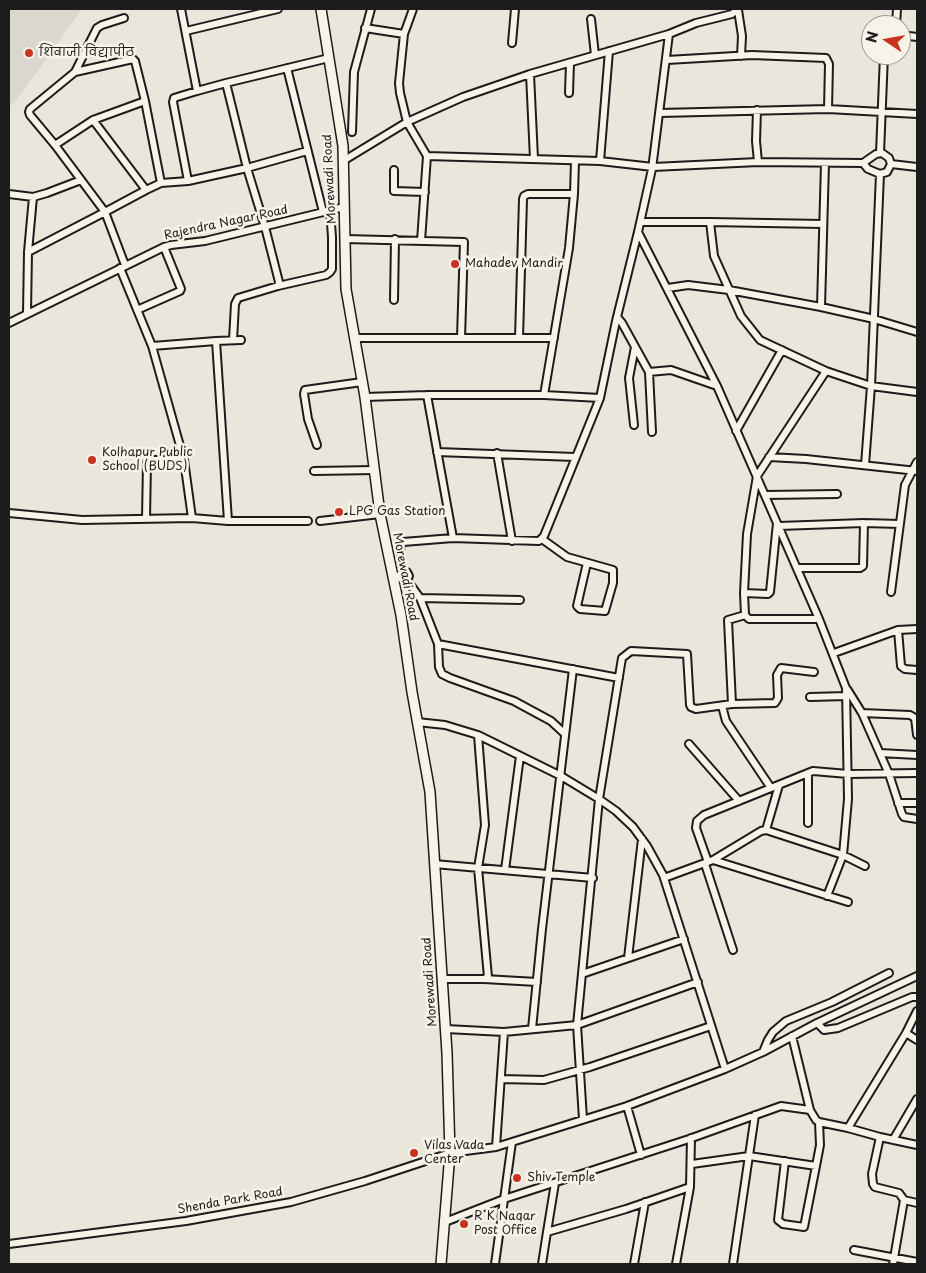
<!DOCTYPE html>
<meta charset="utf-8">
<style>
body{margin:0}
#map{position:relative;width:926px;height:1273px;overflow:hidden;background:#eae6dc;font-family:"Playpen Sans",sans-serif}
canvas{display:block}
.frame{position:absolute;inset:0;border:10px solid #1c1c1c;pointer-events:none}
.north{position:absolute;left:861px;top:15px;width:50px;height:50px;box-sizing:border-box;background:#f7f3e8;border:1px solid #9f9d96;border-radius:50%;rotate:282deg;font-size:14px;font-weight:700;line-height:20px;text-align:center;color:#1c1c1c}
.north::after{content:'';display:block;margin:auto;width:18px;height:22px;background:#c8321e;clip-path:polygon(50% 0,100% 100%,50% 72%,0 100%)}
</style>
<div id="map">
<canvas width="926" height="1273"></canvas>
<div class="frame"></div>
<div class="north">N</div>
</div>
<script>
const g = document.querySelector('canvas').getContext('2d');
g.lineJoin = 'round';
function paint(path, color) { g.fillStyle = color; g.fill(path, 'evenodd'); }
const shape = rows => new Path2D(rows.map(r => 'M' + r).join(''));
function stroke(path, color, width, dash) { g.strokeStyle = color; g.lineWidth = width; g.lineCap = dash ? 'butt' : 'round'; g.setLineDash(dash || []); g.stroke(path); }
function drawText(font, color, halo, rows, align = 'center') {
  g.font = font + ' "Playpen Sans","Playpen Sans Deva",sans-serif'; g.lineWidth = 5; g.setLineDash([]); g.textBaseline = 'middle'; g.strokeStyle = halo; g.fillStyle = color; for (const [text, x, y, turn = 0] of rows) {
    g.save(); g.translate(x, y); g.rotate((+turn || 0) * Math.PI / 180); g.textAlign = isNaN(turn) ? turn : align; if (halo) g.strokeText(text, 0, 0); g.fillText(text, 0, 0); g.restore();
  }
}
paint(shape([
 [9,9,82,9,18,98,9,107]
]), '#dad7ce');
const minor = shape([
 [181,9,197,91,226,83,247,168,265,227,279,282,278,286],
 [413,9,404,34,399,83,400,93,407,122,427,156,600,161,653,167,758,162,863,163,876,154,882,153,889,158,891,164,887,172,880,174,868,169,863,163],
 [738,10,742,36,741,56],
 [591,19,595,55],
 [896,25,897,9],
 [365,28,404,34],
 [186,31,278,9],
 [901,35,917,37],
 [512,43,515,9],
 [667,60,752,55,826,58,829,64,828,109],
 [287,68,323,212],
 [75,72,97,28,102,25,124,18],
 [530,74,534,159],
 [226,83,329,58],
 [569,93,570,63],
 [757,110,756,141,758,162],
 [660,113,828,109,917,114],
 [93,120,146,190],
 [352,132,354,72,371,9],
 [55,145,93,120,145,101],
 [880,153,884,55],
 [343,161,407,122,463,97,530,74,669,34,696,23,732,14,738,9],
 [600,161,609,51],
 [891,164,917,167],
 [394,170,394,191,425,192],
 [188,181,173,102,174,98,197,91],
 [161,183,188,181,247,168,307,151],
 [9,194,33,197,47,193,81,180],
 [641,222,710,222,714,256,741,316,760,340,826,371,871,386,880,174],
 [710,222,823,224],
 [638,232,717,386,819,619],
 [345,239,464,242,461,338],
 [421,241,427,156],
 [28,252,105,212,146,190,161,183,145,101,135,61,133,59,75,72,30,109,29,112,30,115,55,145,105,212,125,265],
 [120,268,152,346,216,341,228,521],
 [668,288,688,285,729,290,821,307,874,319,917,332],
 [394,300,395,239],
 [821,307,825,163],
 [137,310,180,291,181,289,164,247],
 [27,313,28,252,33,197],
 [617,317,622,323,649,372,652,432],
 [9,323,164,247,171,245,205,241,344,207],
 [355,338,554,338],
 [519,338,523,199,524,196,528,194,574,194],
 [233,340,235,304,238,298,278,286,326,275,330,272,332,269,332,237,330,210],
 [216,341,241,340],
 [152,346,184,460,192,518],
 [826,371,757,476,747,534,744,593,745,615,749,619,819,619,846,688,848,799,843,855,827,896],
 [649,372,671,370,717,386],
 [427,395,453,538],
 [544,395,569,248,574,194,575,161],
 [365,397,427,395,544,395,600,398],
 [634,425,629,378,635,347],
 [736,431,782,350],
 [317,445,308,419,304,394,305,390,362,382],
 [437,452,575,457],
 [497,453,512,541],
 [769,457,806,459,917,471],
 [865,465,871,386,917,392],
 [314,471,375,470],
 [766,495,837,494],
 [9,513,82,520,192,518,228,521,308,521],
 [146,519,147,463,152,460,184,460],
 [320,521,380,514],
 [864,523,900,524],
 [779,526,864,523,863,566,860,568,797,568],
 [542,539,567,557,613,570,613,583,605,611,580,609,577,606,587,563],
 [403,571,400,574,400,578,403,581,407,580,420,598,438,644,619,678],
 [407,580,409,576,407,572,403,571,400,547,403,542,453,538,539,541,544,536,600,398,616,321,638,232,652,169,669,34],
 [891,592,905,485,917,462],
 [744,593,768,594,770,592,777,523],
 [420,598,520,600],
 [898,630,901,666,905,669,917,670],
 [438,644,439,667,442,674,450,678,514,701,551,721,565,734],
 [834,653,898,630,917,629],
 [847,689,862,713,889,774,902,814,904,817,917,819],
 [810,697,846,696],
 [732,704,728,620,745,615],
 [722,706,726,721,771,788],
 [862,713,910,715,915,718,917,735],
 [417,722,445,725,478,735,561,776,599,799,616,811,633,827,647,846,663,875,725,1069],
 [689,744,739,801],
 [880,753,917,755],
 [898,803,917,803],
 [808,823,808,773],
 [766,830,779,785],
 [713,860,848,902],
 [708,862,696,828,697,821,704,815,813,771,848,774,917,773],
 [434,864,593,878],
 [705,864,733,950],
 [505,870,520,756],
 [664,878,713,860,761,831,766,830,843,855,865,866],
 [628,958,642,839],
 [582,974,684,939],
 [443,979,484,979,488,977,478,868,485,825,478,735],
 [484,979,537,982],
 [817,1023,824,1030,838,1028,912,997,917,997],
 [446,1029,504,1032,577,1025,698,982],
 [532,1029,542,929,573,669],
 [906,1033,917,1040],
 [792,1036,810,1110,816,1120,819,1122,848,1128,880,1137,917,1145],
 [763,1052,768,1040,773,1032,786,1021,832,1002,889,973],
 [501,1079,544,1080,590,1067,711,1026],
 [627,1106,641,1155],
 [583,1119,577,1025,599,799,622,658,631,651,687,654,690,705,691,707,696,709,732,704,775,703,778,698,777,675,781,668,814,672],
 [848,1128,906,1033,917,1011],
 [880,1137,872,1174,873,1184,875,1187,899,1193,904,1200,893,1264],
 [893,1140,917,1099],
 [496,1147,504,1032],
 [692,1164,749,1156,816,1166,804,1227,783,1224,778,1220,785,1161],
 [816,1166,820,1145,819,1122],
 [555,1183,547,1232,626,1209,690,1187],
 [904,1200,917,1203],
 [445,1222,504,1199,689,1139,781,1106,810,1110],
 [9,1244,186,1221,291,1202,365,1181,450,1153,496,1147,627,1106,725,1069,763,1052,817,1023,917,976],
 [854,1250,917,1262],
 [495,1264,512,1142],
 [542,1264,547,1232],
 [634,1264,645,1202],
 [676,1264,690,1187,691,1138],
 [733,1264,755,1115]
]);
const major = shape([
 [321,9,343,146,346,289,365,397,380,514,401,615,412,692,430,792,447,1053,450,1153,441,1264]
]);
stroke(minor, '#1c1c1c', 10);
stroke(major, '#1c1c1c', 12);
stroke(minor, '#f7f3e8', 6);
stroke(major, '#f7f3e8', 9);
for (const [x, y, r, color] of [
 [29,53,5,"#c8321e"],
 [455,264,5,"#c8321e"],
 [92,460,5,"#c8321e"],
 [339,512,5,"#c8321e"],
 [414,1153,5,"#c8321e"],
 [517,1178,5,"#c8321e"],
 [464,1224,5,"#c8321e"]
]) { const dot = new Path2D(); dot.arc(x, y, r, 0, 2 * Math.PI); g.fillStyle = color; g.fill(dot); stroke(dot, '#f7f3e8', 2); }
drawText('12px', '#1c1c1c', '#f7f3e8', [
 ["शिवाजी विद्यापीठ",39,53],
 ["Mahadev Mandir",465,264],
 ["Kolhapur Public",102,453],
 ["School (BUDS)",102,467],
 ["LPG Gas Station",349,512],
 ["Vilas Vada",424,1146],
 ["Center",424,1160],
 ["Shiv Temple",527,1178],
 ["R K Nagar",474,1217],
 ["Post Office",474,1231]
], 'left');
drawText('12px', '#1c1c1c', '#f7f3e8', [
 ["Morewadi Road",330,179,-93],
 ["Rajendra Nagar Road",226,223,-12],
 ["Morewadi Road",405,577,79],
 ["Morewadi Road",430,982,-94],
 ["Shenda Park Road",230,1201,-10]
]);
</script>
